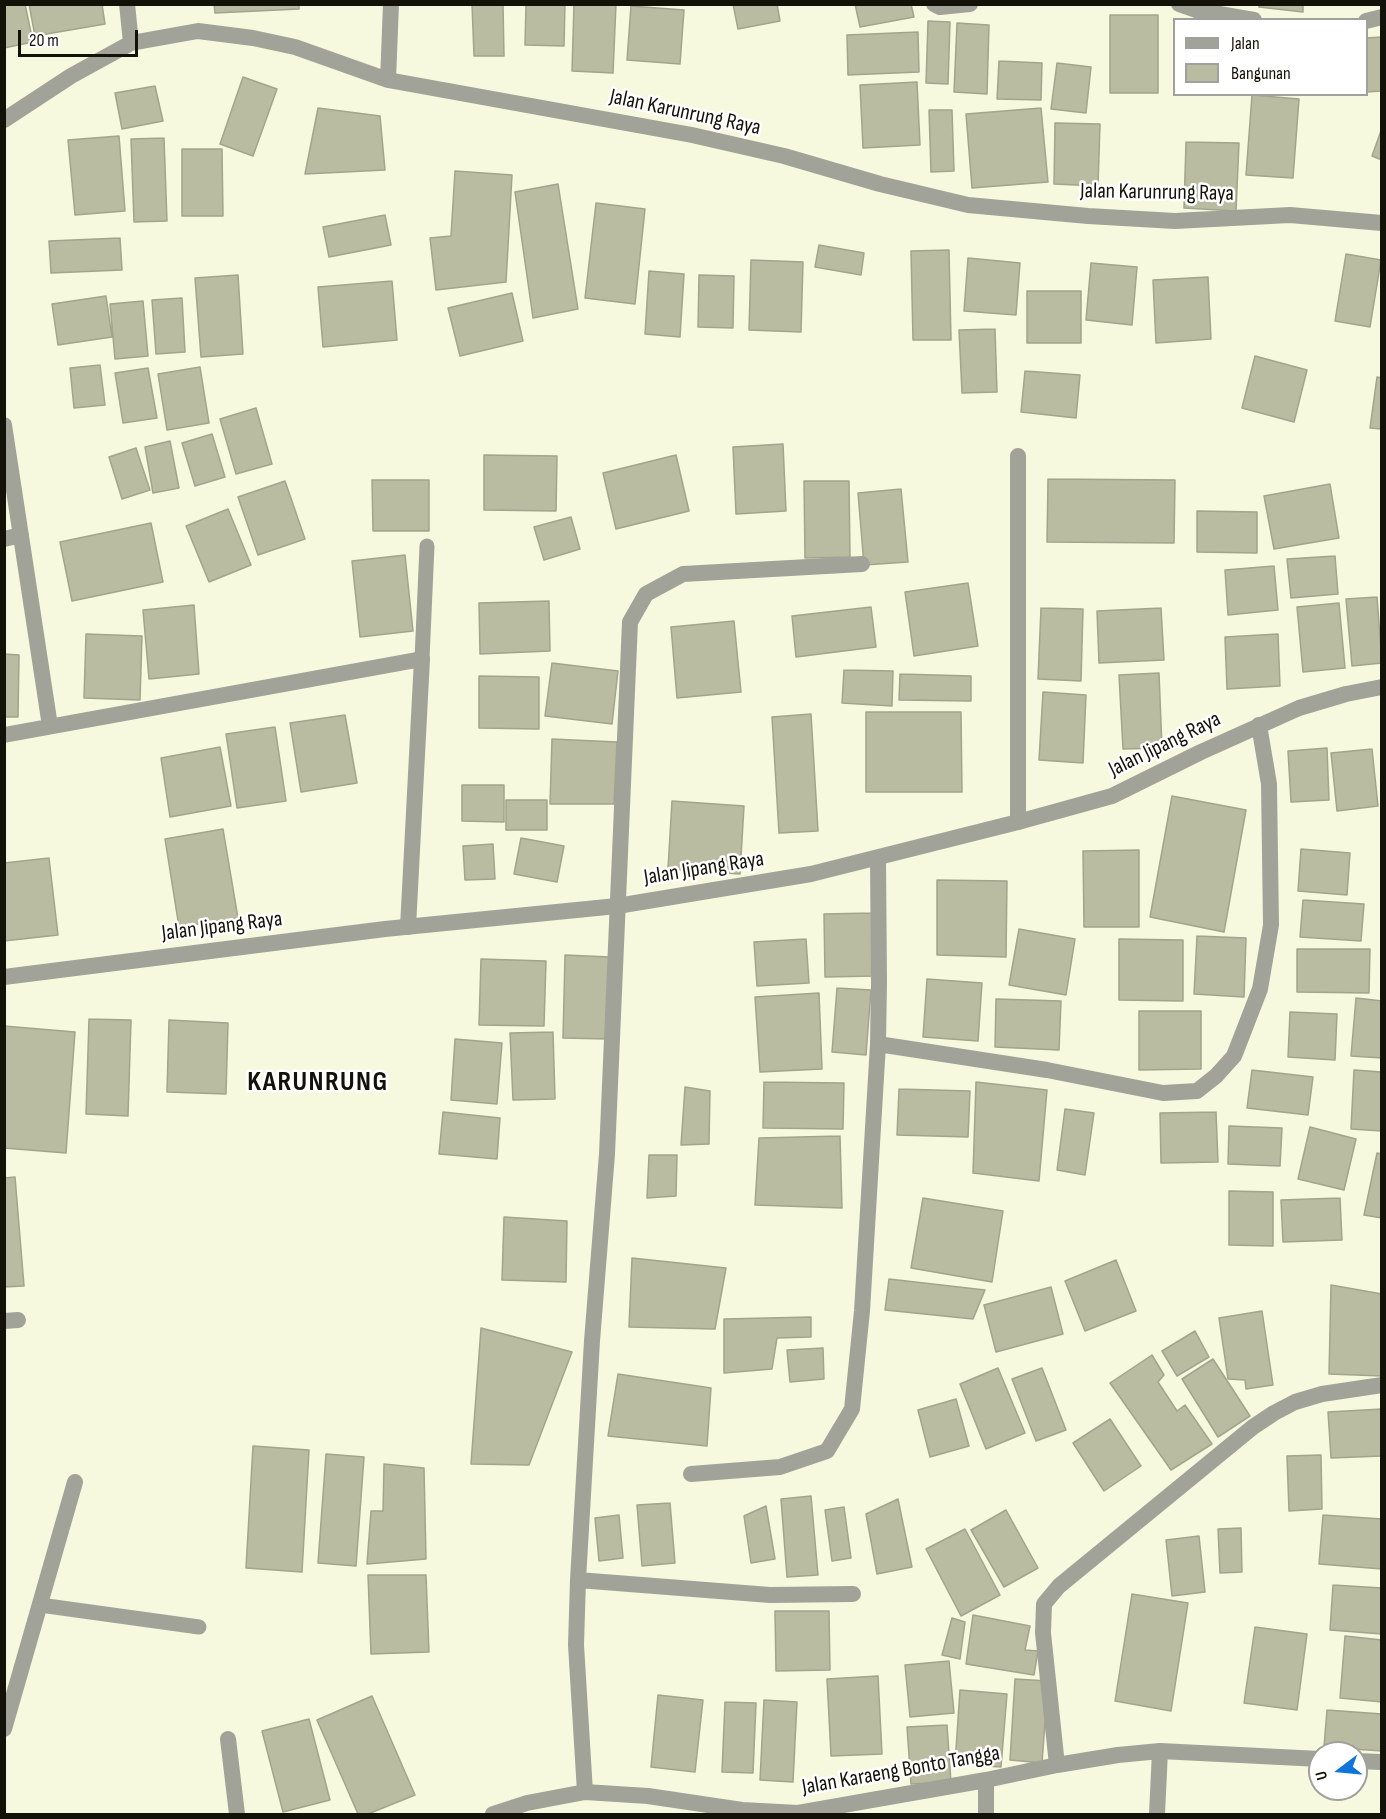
<!DOCTYPE html>
<style>
body{margin:0}
#map{position:relative;width:1386px;height:1819px;overflow:hidden;background:#f7f9df;font-family:"Sofia Sans Condensed",sans-serif}
canvas{display:block}
.frame{position:absolute;inset:0;border:6px solid #121209;pointer-events:none}
.legend{position:absolute;left:1173px;top:18px;width:195px;height:78px;box-sizing:border-box;background:#fff;border:2px solid #a0a09d;margin:0;padding:8px 10px;list-style:none;font-size:18px;color:#121209}
.legend li{display:flex;align-items:center;gap:12px;height:30px}
.legend b{width:30px;border:2px solid #a0a09d}
.north{position:absolute;left:1308px;top:1741px;width:60px;height:60px;box-sizing:border-box;background:#fff;border:2px solid #a0a09d;border-radius:50%;rotate:254deg;font-size:16px;font-weight:700;line-height:24px;text-align:center;color:#121209}
.north::after{content:'';display:block;margin:auto;width:21px;height:27px;background:#0f74dc;clip-path:polygon(50% 0,100% 100%,50% 72%,0 100%)}
.scale{position:absolute;left:18px;top:30px;width:120px;height:27px;box-sizing:border-box;border:3px solid #121209;border-top:0;padding-left:8px;font-size:18px;line-height:21px;white-space:nowrap;color:#121209;-webkit-text-stroke:4px #fff;paint-order:stroke}
</style>
<div id="map">
<canvas width="1386" height="1819"></canvas>
<div class="frame"></div>
<ul class="legend">
<li><b style="height:8px;background:#a2a398"></b>Jalan</li>
<li><b style="height:16px;background:#babca2"></b>Bangunan</li>
</ul>
<div class="north">U</div>
<div class="scale">20 m</div>
</div>
<script>
const g = document.querySelector('canvas').getContext('2d');
g.lineJoin = 'round';
function paint(path, color) { g.fillStyle = color; g.fill(path, 'evenodd'); }
const shape = rows => new Path2D(rows.map(r => 'M' + r).join(''));
function stroke(path, color, width, dash) { g.strokeStyle = color; g.lineWidth = width; g.lineCap = dash ? 'butt' : 'round'; g.setLineDash(dash || []); g.stroke(path); }
function drawText(font, color, halo, rows, align = 'center') {
  g.font = font + ' "Sofia Sans Condensed",sans-serif'; g.lineWidth = 5; g.setLineDash([]); g.textBaseline = 'middle'; g.strokeStyle = halo; g.fillStyle = color; for (const [text, x, y, turn = 0] of rows) {
    g.save(); g.translate(x, y); g.rotate((+turn || 0) * Math.PI / 180); g.textAlign = isNaN(turn) ? turn : align; if (halo) g.strokeText(text, 0, 0); g.fillText(text, 0, 0); g.restore();
  }
}
const building = shape([
 [4,4,25,4,33,42,4,48,4,4],
 [29,4,102,4,105,24,35,36,29,4],
 [214,4,299,4,299,9,215,13,214,4],
 [472,4,503,4,504,56,474,56,472,4],
 [526,4,565,4,564,46,525,45,526,4],
 [574,4,616,4,613,73,572,71,574,4],
 [733,4,777,4,780,21,738,29,733,4],
 [855,4,911,4,914,17,860,27,855,4],
 [1259,4,1303,4,1303,12,1259,7,1259,4],
 [631,6,684,10,680,64,627,60,631,6],
 [1110,15,1158,15,1158,93,1110,93,1110,15],
 [928,21,950,22,948,84,926,83,928,21],
 [957,23,989,25,987,94,954,92,957,23],
 [918,32,919,72,848,75,847,35,918,32],
 [1382,37,1382,91,1366,92,1366,38,1382,37],
 [999,61,1042,63,1041,100,997,99,999,61],
 [1057,63,1091,67,1086,113,1051,109,1057,63],
 [243,77,277,89,253,156,220,144,243,77],
 [917,82,920,145,863,148,860,85,917,82],
 [155,86,163,121,122,129,115,93,155,86],
 [1252,95,1299,99,1293,178,1246,175,1252,95],
 [318,108,380,116,385,170,305,174,318,108],
 [1041,108,1048,182,972,188,966,114,1041,108],
 [929,110,952,110,954,171,931,172,929,110],
 [1055,123,1100,124,1098,186,1054,184,1055,123],
 [1382,128,1382,160,1372,156,1382,128],
 [119,136,125,211,75,215,68,140,119,136],
 [164,138,167,221,134,222,131,139,164,138],
 [1186,142,1239,143,1236,211,1184,208,1186,142],
 [182,149,222,149,223,216,182,216,182,149],
 [455,171,512,175,506,282,436,290,430,238,451,236,455,171],
 [558,184,578,309,533,318,515,192,558,184],
 [596,203,645,209,635,304,585,298,596,203],
 [385,215,391,245,329,257,323,227,385,215],
 [120,238,122,270,51,273,49,241,120,238],
 [819,245,864,253,861,275,815,267,819,245],
 [949,250,951,340,913,340,911,251,949,250],
 [1346,254,1381,260,1370,327,1335,321,1346,254],
 [968,258,1020,263,1016,315,964,311,968,258],
 [751,260,803,262,801,332,749,330,751,260],
 [1091,263,1137,267,1132,325,1086,320,1091,263],
 [649,271,684,274,680,337,645,334,649,271],
 [238,275,243,354,201,357,195,278,238,275],
 [699,275,734,276,733,328,698,327,699,275],
 [1208,277,1211,339,1156,343,1153,280,1208,277],
 [392,281,397,340,323,347,318,287,392,281],
 [1027,291,1081,291,1081,343,1027,343,1027,291],
 [512,293,523,341,460,356,448,308,512,293],
 [106,296,112,337,58,345,52,304,106,296],
 [182,298,185,352,156,354,152,300,182,298],
 [143,301,148,356,115,359,110,304,143,301],
 [995,329,997,392,962,393,959,330,995,329],
 [1255,356,1307,370,1294,422,1242,408,1255,356],
 [100,365,105,405,74,408,70,368,100,365],
 [200,367,209,423,167,430,158,374,200,367],
 [148,368,157,418,123,423,115,373,148,368],
 [1025,371,1080,375,1076,418,1021,412,1025,371],
 [1377,377,1382,378,1382,429,1370,428,1377,377],
 [256,408,272,464,236,474,220,419,256,408],
 [212,434,225,477,195,486,182,443,212,434],
 [170,441,179,488,153,493,145,447,170,441],
 [783,444,786,511,736,514,733,447,783,444],
 [136,448,150,490,122,499,109,457,136,448],
 [484,455,557,456,556,511,484,510,484,455],
 [676,455,689,511,616,529,603,473,676,455],
 [1048,479,1175,480,1174,543,1047,542,1048,479],
 [372,480,429,480,429,531,373,531,372,480],
 [285,481,305,539,258,555,238,497,285,481],
 [804,481,849,481,850,557,805,558,804,481],
 [1330,484,1339,538,1274,549,1264,496,1330,484],
 [901,489,908,562,864,565,858,493,901,489],
 [228,509,251,565,209,582,186,526,228,509],
 [1197,511,1257,512,1257,553,1197,552,1197,511],
 [571,517,580,549,544,560,534,527,571,517],
 [151,523,163,582,72,601,60,542,151,523],
 [405,555,413,631,360,637,352,561,405,555],
 [1335,556,1338,594,1291,598,1287,559,1335,556],
 [1274,566,1278,610,1228,615,1225,570,1274,566],
 [968,583,978,646,914,656,905,592,968,583],
 [1377,597,1382,663,1352,666,1346,599,1377,597],
 [549,601,550,651,480,654,479,603,549,601],
 [1339,603,1345,668,1303,672,1297,607,1339,603],
 [194,605,199,674,149,679,143,610,194,605],
 [871,607,876,647,796,657,792,616,871,607],
 [1041,608,1083,609,1081,681,1038,679,1041,608],
 [1161,608,1164,660,1099,663,1097,611,1161,608],
 [734,621,741,692,677,698,671,627,734,621],
 [86,634,142,636,140,700,84,698,86,634],
 [1278,634,1280,686,1227,689,1225,637,1278,634],
 [4,654,19,655,18,717,4,717,4,654],
 [552,663,618,671,612,724,545,716,552,663],
 [844,670,893,671,892,706,842,703,844,670],
 [1159,673,1162,748,1123,749,1119,675,1159,673],
 [900,674,971,676,971,701,899,700,900,674],
 [479,676,539,677,539,729,479,728,479,676],
 [1043,692,1086,695,1083,763,1039,760,1043,692],
 [866,712,961,712,962,792,866,792,866,712],
 [811,714,818,831,779,833,772,717,811,714],
 [345,715,357,783,301,792,290,723,345,715],
 [275,727,286,801,237,808,226,734,275,727],
 [552,739,617,742,614,804,550,804,552,739],
 [220,747,231,806,170,817,161,758,220,747],
 [1327,748,1329,800,1291,802,1288,751,1327,748],
 [1372,749,1378,806,1337,811,1331,753,1372,749],
 [462,785,504,785,504,822,462,821,462,785],
 [1172,796,1246,810,1224,932,1150,917,1172,796],
 [506,800,547,800,547,830,506,830,506,800],
 [672,801,744,806,740,874,668,869,672,801],
 [223,829,238,918,179,927,165,839,223,829],
 [521,838,564,846,557,882,514,874,521,838],
 [493,844,495,879,465,880,463,846,493,844],
 [1301,849,1350,853,1347,895,1298,891,1301,849],
 [1139,850,1139,927,1084,927,1083,851,1139,850],
 [49,858,58,935,4,941,4,863,49,858],
 [937,880,1007,881,1006,957,937,955,937,880],
 [1303,900,1364,904,1361,941,1300,937,1303,900],
 [873,913,875,976,825,977,824,914,873,913],
 [1019,929,1075,939,1066,995,1009,985,1019,929],
 [1197,936,1246,938,1244,997,1194,994,1197,936],
 [806,939,809,983,757,986,754,942,806,939],
 [1119,939,1183,940,1183,1001,1119,1000,1119,939],
 [1297,949,1370,949,1369,993,1297,992,1297,949],
 [565,955,610,957,608,1039,563,1038,565,955],
 [481,959,546,961,544,1026,479,1025,481,959],
 [927,979,982,983,978,1041,923,1037,927,979],
 [837,988,871,990,866,1055,832,1052,837,988],
 [819,993,822,1069,760,1072,755,997,819,993],
 [1356,998,1382,1001,1382,1058,1351,1056,1356,998],
 [996,999,1061,1001,1059,1050,995,1047,996,999],
 [1139,1011,1201,1011,1201,1069,1139,1070,1139,1011],
 [1290,1012,1337,1014,1335,1060,1288,1057,1290,1012],
 [89,1019,131,1020,128,1116,86,1114,89,1019],
 [169,1020,228,1023,226,1094,167,1092,169,1020],
 [4,1026,75,1032,66,1153,4,1148,4,1026],
 [553,1032,555,1099,513,1100,510,1033,553,1032],
 [455,1039,502,1043,497,1104,451,1100,455,1039],
 [1252,1070,1313,1077,1308,1115,1247,1108,1252,1070],
 [1354,1070,1382,1072,1382,1131,1351,1129,1354,1070],
 [764,1082,844,1083,843,1129,763,1128,764,1082],
 [976,1082,1047,1090,1039,1181,973,1173,976,1082],
 [685,1087,710,1091,709,1144,681,1145,685,1087],
 [899,1089,970,1091,968,1137,897,1135,899,1089],
 [1065,1109,1094,1113,1085,1175,1057,1170,1065,1109],
 [443,1112,500,1118,497,1159,439,1154,443,1112],
 [1216,1112,1218,1162,1161,1163,1160,1113,1216,1112],
 [1229,1126,1282,1128,1280,1166,1228,1164,1229,1126],
 [1310,1127,1356,1139,1344,1190,1298,1179,1310,1127],
 [840,1136,842,1208,755,1205,759,1138,840,1136],
 [1377,1153,1382,1154,1382,1218,1364,1215,1377,1153],
 [649,1155,677,1155,676,1196,647,1198,649,1155],
 [15,1177,24,1286,4,1287,4,1178,15,1177],
 [1229,1191,1273,1192,1273,1246,1229,1245,1229,1191],
 [923,1198,1003,1211,992,1282,911,1268,923,1198],
 [1340,1198,1342,1240,1283,1242,1281,1200,1340,1198],
 [504,1217,567,1221,566,1282,502,1280,504,1217],
 [632,1258,726,1268,715,1329,629,1327,632,1258],
 [1116,1260,1136,1311,1085,1331,1065,1281,1116,1260],
 [889,1279,985,1290,973,1319,885,1310,889,1279],
 [1331,1285,1382,1294,1382,1376,1329,1374,1331,1285],
 [1051,1287,1063,1334,996,1352,984,1305,1051,1287],
 [1262,1311,1273,1385,1246,1389,1245,1380,1228,1379,1219,1318,1262,1311],
 [811,1317,811,1337,777,1338,772,1369,724,1373,724,1319,811,1317],
 [481,1328,572,1352,529,1465,471,1464,481,1328],
 [1195,1331,1209,1357,1177,1376,1162,1351,1195,1331],
 [823,1348,824,1379,790,1382,787,1350,823,1348],
 [1152,1355,1164,1375,1158,1382,1177,1411,1185,1405,1212,1444,1171,1470,1110,1383,1152,1355],
 [1213,1359,1250,1416,1218,1437,1182,1379,1213,1359],
 [998,1368,1025,1433,986,1449,960,1384,998,1368],
 [1042,1368,1066,1430,1036,1441,1012,1379,1042,1368],
 [618,1374,711,1388,707,1446,608,1436,618,1374],
 [956,1399,969,1446,930,1457,918,1410,956,1399],
 [1382,1409,1382,1456,1331,1458,1328,1412,1382,1409],
 [1110,1419,1141,1466,1104,1491,1073,1443,1110,1419],
 [253,1446,309,1450,302,1572,246,1568,253,1446],
 [326,1454,364,1457,356,1566,318,1563,326,1454],
 [1321,1455,1322,1509,1289,1511,1287,1456,1321,1455],
 [384,1464,424,1468,426,1559,367,1564,371,1511,383,1511,384,1464],
 [811,1496,818,1575,787,1577,781,1499,811,1496],
 [898,1499,912,1567,877,1574,866,1514,898,1499],
 [670,1503,675,1563,642,1566,637,1505,670,1503],
 [766,1506,775,1559,751,1563,744,1516,766,1506],
 [844,1507,851,1558,832,1561,825,1510,844,1507],
 [1006,1510,1038,1568,1004,1587,971,1530,1006,1510],
 [619,1515,623,1558,599,1561,595,1518,619,1515],
 [1323,1515,1382,1519,1382,1569,1319,1564,1323,1515],
 [1241,1528,1242,1572,1220,1573,1218,1529,1241,1528],
 [965,1529,1000,1595,961,1616,926,1549,965,1529],
 [1199,1536,1205,1592,1172,1596,1166,1540,1199,1536],
 [368,1575,426,1575,429,1652,371,1654,368,1575],
 [1333,1585,1382,1588,1382,1634,1330,1630,1333,1585],
 [1132,1594,1188,1603,1171,1711,1115,1701,1132,1594],
 [775,1611,829,1611,830,1670,776,1671,775,1611],
 [973,1615,1030,1626,1025,1650,1038,1651,1034,1675,966,1664,973,1615],
 [952,1618,965,1622,960,1659,942,1655,952,1618],
 [1255,1627,1307,1634,1297,1710,1244,1703,1255,1627],
 [1345,1636,1382,1640,1382,1702,1340,1698,1345,1636],
 [949,1661,954,1713,910,1717,905,1665,949,1661],
 [878,1676,882,1754,831,1756,827,1679,878,1676],
 [1015,1679,1048,1681,1042,1763,1010,1760,1015,1679],
 [960,1690,1007,1694,1001,1767,955,1764,960,1690],
 [658,1695,703,1700,695,1772,651,1767,658,1695],
 [372,1696,415,1795,368,1814,358,1814,317,1720,372,1696],
 [764,1700,797,1702,793,1782,760,1780,764,1700],
 [725,1702,756,1703,753,1773,722,1772,725,1702],
 [1327,1710,1382,1714,1382,1751,1324,1747,1327,1710],
 [309,1719,330,1800,283,1812,262,1731,309,1719],
 [947,1725,951,1782,911,1784,907,1727,947,1725]
]);
paint(building, '#babca2');
stroke(building, '#a2a48b', 1.5);
stroke(shape([
 [422,659,427,546],
 [40,1605,199,1627]
]), '#a2a398', 15);
stroke(shape([
 [127,4,131,43],
 [934,4,940,7,970,4],
 [1179,4,1196,10,1254,20],
 [1366,21,1382,17],
 [388,80,391,4],
 [4,120,71,76,131,43,198,31,253,38,295,47,388,80,692,135,784,156,880,184,968,205,1088,216,1175,221,1290,215,1382,223],
 [4,425,50,726],
 [4,539,21,535],
 [4,735,422,659,408,927],
 [1018,822,1018,456],
 [878,858,879,982,878,1044,1047,1070,1163,1093,1197,1091,1216,1076,1234,1056,1260,989,1271,925,1269,784,1259,725],
 [4,1321,18,1320],
 [691,1474,780,1467,827,1451,852,1409,862,1311,878,1044],
 [578,1580,770,1595,853,1594],
 [4,1729,75,1482],
 [228,1739,237,1814],
 [1356,1761,1382,1762],
 [1057,1765,1043,1633,1044,1604,1059,1586,1253,1427,1274,1413,1295,1402,1322,1394,1382,1385],
 [986,1780,986,1814],
 [585,1792,576,1645,578,1580,592,1341,607,1154,630,622,646,594,683,574,862,564],
 [493,1814,527,1803,585,1792,648,1796,742,1810,798,1813,986,1780,1057,1765,1118,1755,1160,1751,1320,1759],
 [1157,1814,1160,1751]
]), '#a2a398', 16);
stroke(shape([
 [4,977,385,929,617,906,811,874,1018,822,1112,796,1201,752,1299,708,1346,694,1382,687]
]), '#a2a398', 16);
drawText('22px', '#121209', '#fff', [
 ["Jalan Karunrung Raya",685,113,12],
 ["Jalan Karunrung Raya",1157,193,1],
 ["Jalan Jipang Raya",1165,745,-26],
 ["Jalan Jipang Raya",704,869,-9],
 ["Jalan Jipang Raya",222,927,-7],
 ["Jalan Karaeng Bonto Tangga",901,1771,-10]
]);
g.letterSpacing = '1.5px';
drawText('bold 28px', '#121209', '#fff', [
 ["KARUNRUNG",318,1083]
]);
g.letterSpacing = '0px';
</script>
